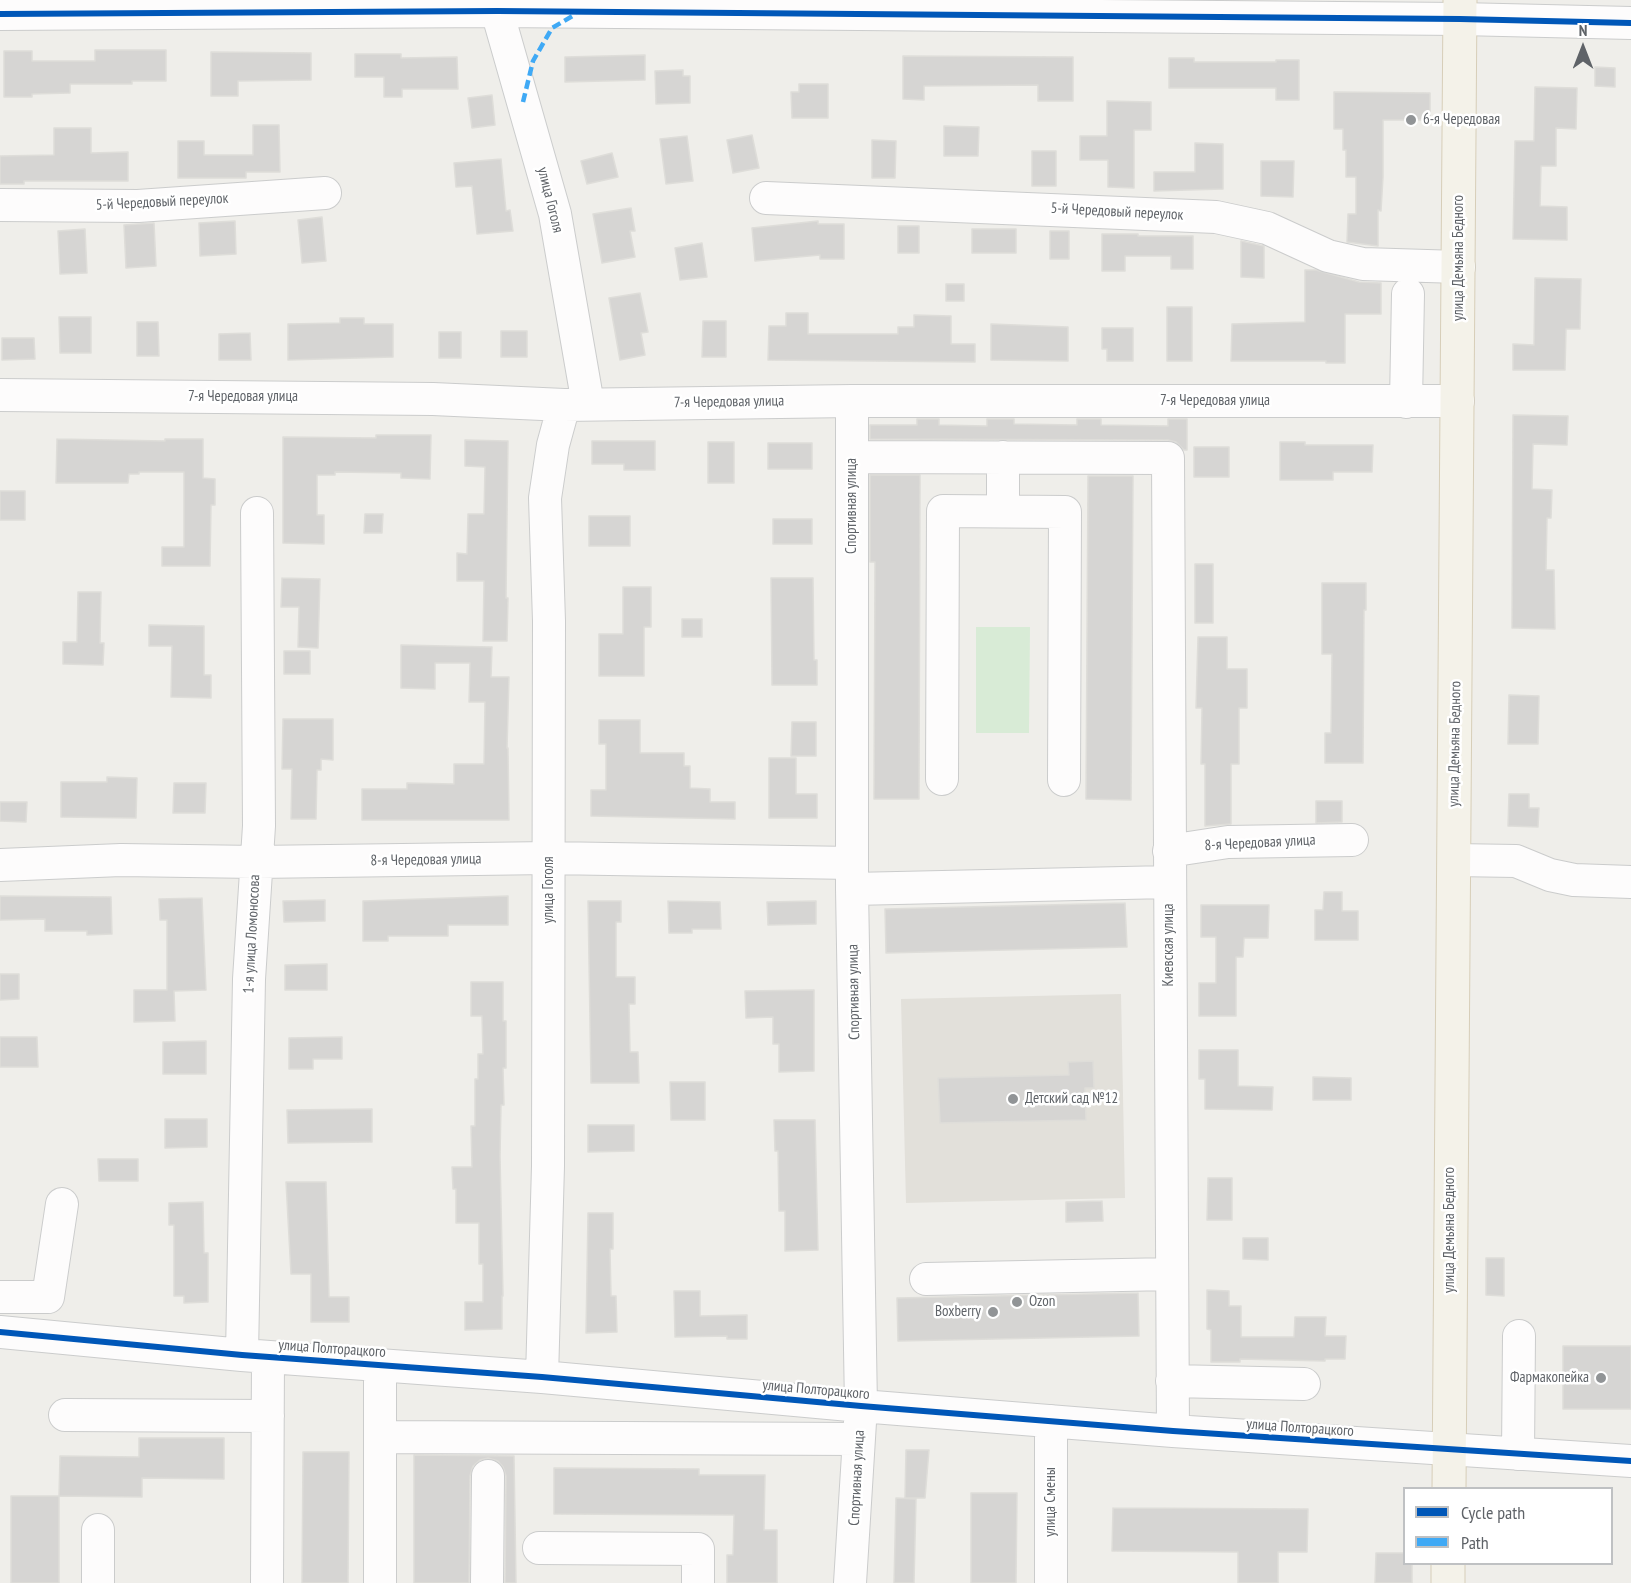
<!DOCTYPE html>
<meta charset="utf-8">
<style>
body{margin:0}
#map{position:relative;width:1631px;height:1583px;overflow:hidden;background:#efeeea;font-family:"PT Sans Narrow",sans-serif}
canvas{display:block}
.legend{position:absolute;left:1403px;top:1487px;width:210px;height:78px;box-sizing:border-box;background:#fff;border:2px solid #bfc1c3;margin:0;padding:8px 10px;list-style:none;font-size:18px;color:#5f6368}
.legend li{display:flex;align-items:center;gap:12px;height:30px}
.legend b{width:30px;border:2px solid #bfc1c3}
.north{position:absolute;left:1553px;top:18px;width:60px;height:60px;-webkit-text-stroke:4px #fff;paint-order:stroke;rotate:0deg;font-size:16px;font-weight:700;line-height:24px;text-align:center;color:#5f6368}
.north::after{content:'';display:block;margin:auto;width:21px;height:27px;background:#5f6368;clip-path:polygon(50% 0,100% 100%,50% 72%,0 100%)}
</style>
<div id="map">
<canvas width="1631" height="1583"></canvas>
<ul class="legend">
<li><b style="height:8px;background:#0057b8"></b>Cycle path</li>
<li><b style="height:8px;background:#3fa9f5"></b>Path</li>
</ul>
<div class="north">N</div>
</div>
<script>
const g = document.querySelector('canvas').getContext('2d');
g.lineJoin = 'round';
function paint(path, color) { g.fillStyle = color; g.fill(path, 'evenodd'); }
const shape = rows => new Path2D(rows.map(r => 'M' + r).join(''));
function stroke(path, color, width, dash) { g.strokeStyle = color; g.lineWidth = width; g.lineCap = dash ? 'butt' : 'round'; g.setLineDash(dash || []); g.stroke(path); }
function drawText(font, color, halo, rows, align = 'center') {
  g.font = font + ' "PT Sans Narrow",sans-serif'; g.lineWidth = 5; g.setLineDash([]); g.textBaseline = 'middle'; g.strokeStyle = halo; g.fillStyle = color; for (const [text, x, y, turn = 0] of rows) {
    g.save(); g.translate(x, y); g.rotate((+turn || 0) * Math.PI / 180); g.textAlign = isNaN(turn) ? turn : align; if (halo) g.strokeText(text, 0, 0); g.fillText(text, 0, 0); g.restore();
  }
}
paint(shape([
 [1121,994,1125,1198,906,1203,901,999]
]), '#e2e0da');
paint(shape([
 [976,627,1030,627,1029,733,976,733]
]), '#d8ebd6');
const building = shape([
 [95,50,166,50,166,81,132,81,132,84,70,84,70,93,32,94,32,97,4,97,4,51,32,51,32,61,95,61,95,50],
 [211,52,311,53,311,80,238,81,238,96,211,96,211,52],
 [355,54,401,54,401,58,457,57,458,89,402,89,402,97,384,97,384,77,355,77,355,54],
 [645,55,645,80,565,82,565,57,645,55],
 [903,56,1073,57,1073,101,1038,101,1038,85,924,86,924,100,903,99,903,56],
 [1169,58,1194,58,1194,62,1276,62,1276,60,1299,60,1299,100,1276,100,1276,88,1169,88,1169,58],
 [1595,67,1615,68,1615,87,1595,86,1595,67],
 [683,70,683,76,690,76,690,103,656,104,655,71,683,70],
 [799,84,828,84,828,118,792,118,791,92,799,92,799,84],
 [1535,87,1577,88,1576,129,1556,128,1556,166,1541,166,1540,206,1567,207,1567,240,1513,239,1515,141,1534,141,1535,87],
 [1334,92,1430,93,1430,120,1383,120,1383,177,1381,211,1378,210,1378,246,1347,242,1348,214,1356,214,1356,177,1346,177,1346,150,1343,150,1343,129,1334,129,1334,92],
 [492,95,495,125,472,128,468,98,492,95],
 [1107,101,1151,102,1151,130,1134,130,1134,188,1108,187,1108,160,1080,160,1080,136,1107,136,1107,101],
 [253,125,279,125,280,172,246,172,246,178,178,178,178,141,204,141,204,155,253,155,253,125],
 [944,126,979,127,978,156,944,156,944,126],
 [54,128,91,128,91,153,128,152,128,181,24,181,24,184,0,184,0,156,54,155,54,128],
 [752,135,759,168,733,173,727,140,752,135],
 [687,136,693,181,666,184,660,139,687,136],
 [872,140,896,141,895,178,872,178,872,140],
 [1195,143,1223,144,1223,189,1154,191,1154,172,1195,172,1195,143],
 [1032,151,1056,151,1056,186,1032,186,1032,151],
 [612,153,618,177,587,184,581,161,612,153],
 [501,159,506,211,510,210,513,231,477,234,472,186,456,187,454,163,501,159],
 [1261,161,1294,161,1293,197,1261,196,1261,161],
 [631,208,635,231,630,231,635,257,602,263,593,214,631,208],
 [322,217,326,261,302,263,298,220,322,217],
 [235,221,236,254,200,256,199,223,235,221],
 [818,221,818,224,844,224,844,259,820,259,820,255,755,261,752,228,818,221],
 [154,223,156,266,126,268,124,225,154,223],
 [898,226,919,226,919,253,898,253,898,226],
 [85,229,87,273,60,274,58,231,85,229],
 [972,229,1016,229,1016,253,972,253,972,229],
 [1050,231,1069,231,1069,259,1050,259,1050,231],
 [1102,234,1138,234,1138,236,1193,236,1193,269,1171,269,1171,256,1125,256,1125,271,1102,271,1102,234],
 [1241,241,1264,246,1264,278,1241,277,1241,241],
 [702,243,707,277,680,280,675,248,702,243],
 [1305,270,1316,270,1359,282,1381,283,1381,314,1345,314,1345,363,1326,363,1326,361,1231,361,1232,324,1305,322,1305,270],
 [1535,278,1581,279,1580,329,1566,329,1565,370,1513,370,1513,344,1534,345,1535,278],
 [946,284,964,284,964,301,946,301,946,284],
 [640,293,648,332,641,333,645,355,620,360,609,298,640,293],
 [1167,307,1192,307,1192,361,1167,361,1167,307],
 [786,313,808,313,808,334,898,334,898,327,914,327,914,315,951,316,951,344,975,344,975,362,768,360,769,326,786,326,786,313],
 [59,317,91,317,91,353,60,353,59,317],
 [340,318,364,318,364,324,393,324,393,357,288,360,288,324,340,323,340,318],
 [703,321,726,321,726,357,702,357,703,321],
 [137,322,158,322,159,356,137,356,137,322],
 [991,324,1068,327,1068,361,991,360,991,324],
 [1102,328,1133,328,1133,361,1107,361,1107,349,1102,349,1102,328],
 [501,331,527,331,527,357,501,357,501,331],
 [439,332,461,332,461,358,439,358,439,332],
 [250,333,251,360,219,360,219,334,250,333],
 [2,338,34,338,35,359,2,360,2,338],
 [1513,415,1568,416,1567,445,1533,444,1532,489,1552,490,1551,518,1547,518,1546,570,1554,570,1555,629,1512,628,1513,415],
 [917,419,939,419,939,425,987,426,987,419,1014,419,1014,424,1077,425,1077,419,1101,419,1101,425,1168,426,1168,419,1187,419,1187,450,1184,450,1176,442,1168,440,870,439,870,425,917,425,917,419],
 [376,435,431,435,430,479,401,478,401,473,335,472,335,475,317,475,317,515,324,515,324,544,283,543,283,437,376,438,376,435],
 [57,439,165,441,165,439,203,439,203,478,215,479,215,505,211,505,210,566,162,566,162,547,184,547,184,472,139,472,139,474,129,474,128,483,56,483,57,439],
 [465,440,508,441,506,598,508,598,507,641,483,641,484,581,457,581,457,553,467,554,468,514,484,514,485,467,465,466,465,440],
 [592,441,655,441,655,470,624,470,624,464,592,464,592,441],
 [708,442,734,442,734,483,708,483,708,442],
 [1280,442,1305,442,1305,445,1373,445,1372,472,1333,472,1333,480,1280,480,1280,442],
 [768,443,812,443,812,469,768,469,768,443],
 [1194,447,1229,447,1229,477,1194,477,1194,447],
 [870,475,920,475,919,799,874,799,875,562,870,562,870,475],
 [1088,476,1133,476,1131,800,1086,799,1088,476],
 [0,491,25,491,25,520,0,520,0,491],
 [365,514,383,514,382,533,364,533,365,514],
 [589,516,630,516,630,546,589,546,589,516],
 [773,519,812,519,812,544,773,544,773,519],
 [1195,564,1213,564,1213,623,1195,623,1195,564],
 [282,578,320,579,318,648,298,647,299,607,281,607,282,578],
 [771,578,813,578,814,660,817,660,817,685,772,685,771,578],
 [1322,583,1366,583,1366,610,1364,610,1363,763,1325,763,1325,733,1331,733,1332,654,1322,654,1322,583],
 [623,587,651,587,651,627,644,627,644,676,599,676,599,634,623,634,623,587],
 [78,592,101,592,100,643,104,643,103,665,63,664,63,642,77,642,78,592],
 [682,619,702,619,702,637,682,637,682,619],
 [149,625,204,626,204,675,211,675,211,698,171,697,172,646,149,646,149,625],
 [1198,637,1227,637,1227,669,1247,669,1247,708,1239,708,1239,764,1231,764,1231,824,1205,826,1205,764,1201,764,1202,708,1196,708,1198,637],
 [401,645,492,647,491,677,509,677,507,748,508,748,509,820,362,820,362,789,407,789,407,783,454,784,454,764,484,764,485,702,469,702,470,663,435,663,435,689,401,688,401,645],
 [284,651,310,651,310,674,284,674,284,651],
 [1509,695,1539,696,1538,744,1508,744,1509,695],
 [283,719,333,719,333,760,321,759,321,770,317,770,316,819,291,819,292,769,282,769,283,719],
 [599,720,640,720,640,753,684,753,684,766,690,766,690,788,710,789,710,802,735,802,735,819,591,816,591,790,606,790,606,744,599,744,599,720],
 [792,722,816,722,816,756,791,756,792,722],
 [769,758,796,758,796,794,817,794,817,818,769,818,769,758],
 [107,777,137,778,136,818,61,817,61,782,107,782,107,777],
 [174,783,206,783,205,813,173,813,174,783],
 [1509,794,1529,794,1529,808,1539,808,1538,827,1508,826,1509,794],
 [1316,801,1342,801,1342,822,1316,823,1316,801],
 [0,802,27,802,26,822,0,821,0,802],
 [1324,892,1342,892,1342,911,1358,911,1358,940,1315,940,1315,910,1323,910,1324,892],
 [0,896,111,897,112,934,87,935,87,931,45,931,45,919,0,920,0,896],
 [508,896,508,925,448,925,448,936,388,936,388,941,363,941,363,901,508,896],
 [202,898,206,990,174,991,175,1021,134,1022,134,990,167,990,167,920,160,920,159,899,202,898],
 [325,900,325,921,284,922,283,901,325,900],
 [588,901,621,901,621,922,616,922,616,977,635,977,635,1004,629,1004,630,1052,638,1052,639,1083,591,1083,588,901],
 [668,901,720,902,721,929,692,929,692,933,669,933,668,901],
 [816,901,816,924,768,925,767,902,816,901],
 [1125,903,1127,947,886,953,885,909,1125,903],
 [1201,905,1269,905,1268,938,1244,938,1243,957,1236,957,1236,1016,1199,1016,1199,983,1216,983,1216,937,1201,937,1201,905],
 [327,964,327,990,285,990,285,965,327,964],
 [0,974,19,974,19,999,0,1000,0,974],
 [471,982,503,982,503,1021,506,1021,506,1068,503,1068,504,1105,501,1105,500,1156,503,1296,502,1296,502,1329,465,1330,465,1302,483,1302,483,1264,479,1264,479,1223,456,1223,456,1189,453,1189,452,1167,472,1167,471,1126,475,1126,475,1079,478,1079,478,1054,483,1054,482,1016,471,1016,471,982],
 [814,990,814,1071,779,1072,779,1044,773,1044,773,1017,746,1018,745,991,814,990],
 [0,1037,37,1037,38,1067,0,1067,0,1037],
 [342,1037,342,1059,313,1059,313,1069,289,1069,289,1038,342,1037],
 [206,1041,206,1074,163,1074,163,1042,206,1041],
 [1199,1050,1238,1050,1238,1086,1273,1087,1272,1110,1205,1109,1205,1079,1199,1079,1199,1050],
 [1093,1061,1094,1088,1085,1088,1086,1120,940,1123,938,1078,1069,1075,1068,1062,1093,1061],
 [1313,1077,1351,1078,1351,1100,1313,1100,1313,1077],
 [670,1082,705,1082,705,1120,671,1120,670,1082],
 [372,1109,372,1142,288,1143,287,1110,372,1109],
 [165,1119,207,1119,207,1147,165,1148,165,1119],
 [774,1120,815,1120,818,1250,785,1251,785,1211,779,1211,778,1151,775,1151,774,1120],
 [588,1125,634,1125,634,1151,588,1152,588,1125],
 [98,1159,138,1159,138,1181,99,1181,98,1159],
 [1208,1178,1232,1178,1232,1220,1207,1220,1208,1178],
 [286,1182,326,1182,329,1297,349,1297,349,1322,311,1322,311,1274,291,1274,286,1182],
 [1102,1201,1103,1221,1066,1222,1066,1202,1102,1201],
 [203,1202,204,1253,208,1253,208,1302,184,1303,184,1296,174,1296,174,1225,169,1225,169,1203,203,1202],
 [588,1213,613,1213,613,1249,610,1249,611,1296,616,1296,617,1332,586,1333,588,1213],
 [1243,1238,1268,1238,1268,1260,1243,1259,1243,1238],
 [1486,1258,1504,1258,1504,1296,1486,1295,1486,1258],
 [1207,1290,1229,1291,1229,1306,1241,1306,1241,1337,1294,1337,1295,1317,1326,1317,1325,1336,1346,1336,1345,1359,1325,1359,1325,1361,1240,1359,1240,1362,1211,1362,1211,1330,1207,1329,1207,1290],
 [674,1291,700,1291,700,1316,747,1315,747,1339,727,1339,727,1336,675,1337,674,1291],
 [1138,1293,1139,1336,898,1341,897,1298,1138,1293],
 [1563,1346,1631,1346,1631,1409,1563,1409,1563,1346],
 [139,1438,224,1438,224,1479,142,1478,142,1497,59,1496,60,1456,139,1457,139,1438],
 [906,1450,929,1450,925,1498,905,1498,906,1450],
 [303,1452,349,1452,348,1583,302,1583,303,1452],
 [414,1455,514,1456,516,1583,505,1583,506,1476,503,1467,498,1461,488,1458,480,1460,473,1466,470,1476,469,1583,414,1583,414,1455],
 [554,1468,699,1469,699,1475,765,1475,764,1530,777,1530,777,1583,727,1583,727,1555,733,1555,734,1515,554,1514,554,1468],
 [971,1493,1017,1493,1016,1583,971,1583,971,1493],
 [11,1496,59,1496,59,1583,11,1583,11,1496],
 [896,1498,916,1499,914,1583,894,1583,896,1498],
 [1113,1508,1308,1509,1307,1552,1278,1552,1278,1583,1238,1583,1238,1552,1112,1551,1113,1508],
 [1376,1553,1404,1553,1404,1563,1412,1563,1412,1583,1375,1583,1376,1553]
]);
paint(building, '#d6d5d3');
stroke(building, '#deddd9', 1.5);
const minor = shape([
 [496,0,497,11,555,214,588,404],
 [0,14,497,11,1460,19,1631,23],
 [766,198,1216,217,1267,228,1328,256,1363,264,1459,267],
 [0,205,138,206,325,193],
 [0,395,433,399,564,405,852,401,1458,401],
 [1406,402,1408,294],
 [852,457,1168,458,1173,1431],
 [1003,511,1003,457],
 [942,779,943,511,1065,512,1064,780],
 [1169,851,1228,842,1352,840],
 [1454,860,1516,861,1550,875,1574,880,1631,882],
 [0,865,121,860,256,862,549,858,852,863],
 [852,889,1169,882],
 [926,1279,1171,1274],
 [0,1297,48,1297,62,1204],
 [0,1332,242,1355,542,1377,861,1406,1173,1431,1631,1461],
 [242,1355,249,979,259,826,257,513],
 [542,1377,548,1166,549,621,545,498,553,445,564,405],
 [1172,1381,1304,1384],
 [65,1415,268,1416],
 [380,1437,859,1439],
 [1518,1454,1519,1336],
 [539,1548,698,1549,698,1583],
 [98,1583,98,1530],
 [267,1583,268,1357],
 [380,1583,380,1365],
 [487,1583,488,1476],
 [850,1583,861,1406,852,889,852,401],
 [1051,1583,1051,1421]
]);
const major = shape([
 [1449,1488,1460,0],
 [1448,1583,1448,1564]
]);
stroke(minor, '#cbcccc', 34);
stroke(major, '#d7ceb8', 35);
stroke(minor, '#fdfcfc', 32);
stroke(major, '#f4f2e9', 33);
stroke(shape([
 [523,102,533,61,552,28,576,14]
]), '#3fa9f5', 4.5, [9, 4.5]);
stroke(shape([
 [0,14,497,11,1460,19,1631,23],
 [0,1332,242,1355,542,1377,861,1406,1173,1431,1631,1461]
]), '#0057b8', 6);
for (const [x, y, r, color] of [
 [1411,120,6,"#919496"],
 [1013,1099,6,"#919496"],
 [1017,1302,6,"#919496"],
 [993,1312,6,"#919496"],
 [1601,1378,6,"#919496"]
]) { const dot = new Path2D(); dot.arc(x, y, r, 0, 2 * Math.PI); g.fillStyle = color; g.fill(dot); stroke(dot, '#fff', 2); }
drawText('15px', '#5f6368', '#fff', [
 ["6-я Чередовая",1423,120],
 ["Детский сад №12",1025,1099],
 ["Ozon",1029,1302],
 ["Boxberry",981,1312,"right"],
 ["Фармакопейка",1589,1378,"right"]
], 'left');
drawText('15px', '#5f6368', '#fff', [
 ["улица Гоголя",550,200,76],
 ["5-й Чередовый переулок",162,202,-3],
 ["5-й Чередовый переулок",1117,212,3],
 ["улица Демьяна Бедного",1459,258,-90],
 ["7-я Чередовая улица",243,397],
 ["7-я Чередовая улица",1215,401],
 ["7-я Чередовая улица",729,402,-1],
 ["Спортивная улица",852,506,-90],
 ["улица Демьяна Бедного",1455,744,-89],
 ["8-я Чередовая улица",1260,843,-3],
 ["8-я Чередовая улица",426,860,-1],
 ["улица Гоголя",549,890,-90],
 ["1-я улица Ломоносова",252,934,-87],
 ["Киевская улица",1169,945,-90],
 ["Спортивная улица",854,992,-91],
 ["улица Демьяна Бедного",1450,1230,-90],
 ["улица Полторацкого",332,1349,4],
 ["улица Полторацкого",816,1390,5],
 ["улица Полторацкого",1300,1428,4],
 ["Спортивная улица",857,1478,-87],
 ["улица Смены",1051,1502,-90]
]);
</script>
